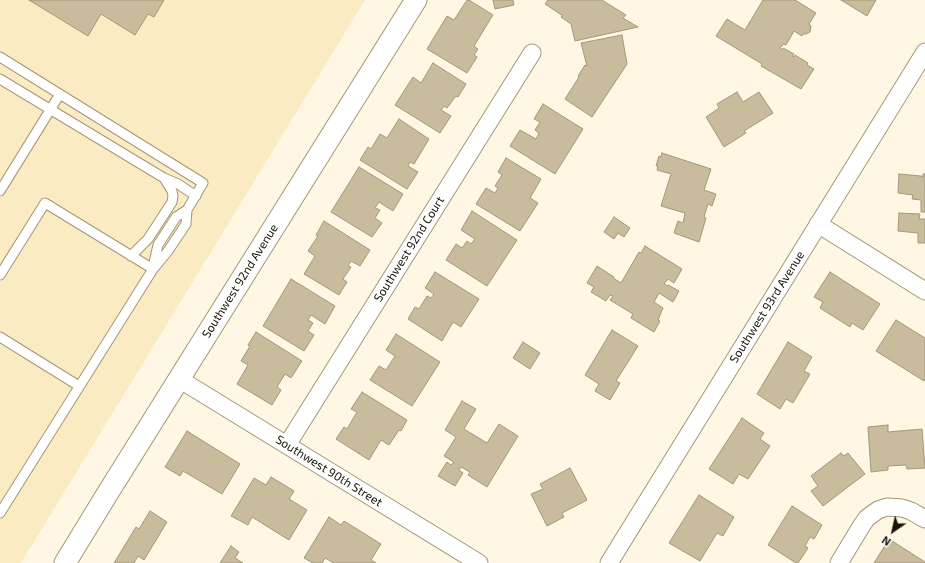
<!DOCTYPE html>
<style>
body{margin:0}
#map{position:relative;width:925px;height:563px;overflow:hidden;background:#fff7e3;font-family:"Exo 2",sans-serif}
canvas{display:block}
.north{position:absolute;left:873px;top:511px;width:40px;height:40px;-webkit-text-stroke:3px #fff;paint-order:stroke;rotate:214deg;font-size:11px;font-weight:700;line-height:16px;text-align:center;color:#181307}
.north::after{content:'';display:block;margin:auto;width:14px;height:18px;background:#181307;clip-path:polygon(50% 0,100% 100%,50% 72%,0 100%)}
</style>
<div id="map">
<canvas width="925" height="563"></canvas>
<div class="north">N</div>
</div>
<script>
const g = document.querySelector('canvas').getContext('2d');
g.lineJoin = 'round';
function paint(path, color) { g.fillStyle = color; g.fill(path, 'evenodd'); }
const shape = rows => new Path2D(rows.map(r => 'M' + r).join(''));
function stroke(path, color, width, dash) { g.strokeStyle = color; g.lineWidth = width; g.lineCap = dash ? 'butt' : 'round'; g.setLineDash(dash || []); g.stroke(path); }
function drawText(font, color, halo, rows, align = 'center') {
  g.font = font + ' "Exo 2",sans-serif'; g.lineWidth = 3; g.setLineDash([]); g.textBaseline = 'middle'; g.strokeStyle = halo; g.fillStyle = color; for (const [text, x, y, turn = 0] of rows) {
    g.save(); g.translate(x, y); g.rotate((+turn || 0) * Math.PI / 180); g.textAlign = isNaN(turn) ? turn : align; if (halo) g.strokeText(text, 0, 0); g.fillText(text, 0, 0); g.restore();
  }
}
paint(shape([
 [0,0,365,0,21,563,0,563]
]), '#fbebc2');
const building = shape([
 [29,0,164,0,154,17,148,14,135,35,101,14,88,36,29,0],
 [467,0,469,0,493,15,474,46,478,49,474,55,477,57,467,73,427,49,447,16,454,20,467,0],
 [493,0,513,0,514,5,495,9,493,0],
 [548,0,602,0,626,15,623,18,638,27,575,41,571,24,561,17,563,16,545,4,548,0],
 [763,0,795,0,816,13,809,24,811,26,810,32,806,34,803,34,802,36,794,31,786,45,784,44,780,48,782,50,783,48,794,54,792,56,794,57,795,55,808,63,807,65,814,69,801,89,761,66,762,64,716,36,727,19,745,30,763,0],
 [841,0,876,0,867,16,841,0],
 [622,35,627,64,592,117,565,99,579,77,578,76,585,65,587,66,581,43,622,35],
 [433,63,466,84,458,97,456,96,447,108,444,106,441,110,451,116,440,133,395,105,413,77,421,83,433,63],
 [737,92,743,102,759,92,773,113,744,131,746,133,724,147,706,117,719,108,717,104,737,92],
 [543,104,583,129,555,174,510,146,520,130,536,139,539,133,535,130,540,122,534,119,543,104],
 [399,119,429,139,414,164,410,162,408,166,418,172,407,189,360,160,368,147,371,149,380,134,387,138,399,119],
 [662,153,711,169,704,190,716,194,712,206,708,204,704,217,706,218,699,242,674,233,678,221,683,223,685,213,661,206,671,174,657,170,658,166,656,166,659,156,661,157,662,153],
 [506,158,541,179,530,198,538,203,520,231,476,204,486,188,495,193,498,188,495,186,502,175,498,172,506,158],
 [359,167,403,194,393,211,379,202,375,208,380,210,375,218,382,223,372,237,331,212,359,167],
 [899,174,921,176,923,177,923,174,925,174,925,212,921,212,921,200,912,199,913,195,898,193,899,174],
 [472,211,517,240,487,286,446,260,456,244,462,248,467,241,471,244,475,239,461,230,472,211],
 [899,213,920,214,919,219,925,219,925,243,918,243,918,233,898,231,899,213],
 [614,217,630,228,624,237,618,233,614,239,604,232,614,217],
 [324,221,370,250,360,266,351,261,348,266,351,267,343,279,347,282,339,295,304,274,315,256,308,251,318,236,316,235,324,221],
 [645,246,682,269,674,283,668,279,664,284,668,286,668,285,679,291,673,302,659,293,654,302,663,308,658,320,660,321,654,332,631,318,633,314,610,300,613,296,610,295,606,301,591,292,594,287,587,283,597,266,614,277,613,278,621,283,639,252,641,253,645,246],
 [435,272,479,299,461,327,453,322,442,341,408,319,415,307,419,309,427,296,431,298,434,294,425,288,435,272],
 [830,272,880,304,863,330,852,323,850,327,820,308,823,302,814,297,830,272],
 [291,279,335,306,325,324,311,315,308,320,313,323,308,331,314,335,304,351,263,326,291,279],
 [896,320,925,338,925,379,924,381,876,351,896,320],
 [612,330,638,346,616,381,620,383,610,400,595,391,599,384,585,375,612,330],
 [256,332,302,361,291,378,285,374,277,387,281,390,272,405,237,384,248,365,241,361,250,346,248,345,256,332],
 [396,334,440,362,412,406,370,380,379,366,386,370,395,356,386,350,396,334],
 [523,342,540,353,530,369,513,358,523,342],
 [788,342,812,357,804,371,810,374,793,403,786,399,780,409,757,394,788,342],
 [362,392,407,420,401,431,399,430,389,445,381,440,369,460,336,439,344,427,347,429,357,412,351,409,362,392],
 [462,401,476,409,464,429,487,443,499,424,518,436,487,487,468,475,470,472,461,467,459,470,463,473,455,486,438,476,447,462,451,465,454,462,444,456,456,437,445,430,462,401],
 [742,418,764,433,760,439,770,446,748,479,739,474,733,484,709,469,742,418],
 [888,425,888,432,922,429,925,468,907,469,906,465,888,466,888,470,871,472,868,427,888,425],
 [187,431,240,464,222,494,183,471,180,476,165,467,187,431],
 [841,453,844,456,848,453,865,474,823,506,811,491,818,486,811,476,841,453],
 [570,468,587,500,562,513,564,517,547,526,531,494,543,489,540,484,570,468],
 [271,477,294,491,289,499,307,510,289,540,252,517,248,525,231,516,254,478,266,485,271,477],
 [699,495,734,517,723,536,717,533,700,561,669,543,699,495],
 [792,506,822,525,814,539,810,537,805,546,808,548,798,563,796,563,768,545,792,506],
 [150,511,167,522,144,560,138,556,134,563,114,563,136,527,139,529,150,511],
 [329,517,341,525,344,521,381,544,371,560,376,563,334,563,325,558,322,563,313,563,304,558,329,517],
 [889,539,925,562,925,563,874,563,889,539],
 [231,546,239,552,235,558,243,563,220,563,231,546]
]);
paint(building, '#c9bc9c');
stroke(building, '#a39777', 1);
const service = shape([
 [0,57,203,183,187,210,176,217,158,245,153,267],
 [0,79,164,178,178,184,196,196],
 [0,191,60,94],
 [131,256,148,239,172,202,173,196,172,191,164,178],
 [0,275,45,203,153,269],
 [0,337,79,386],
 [0,513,153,269,168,251,186,224,187,210]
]);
const minor = shape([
 [818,224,925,291],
 [179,379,479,563],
 [287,445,532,53],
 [609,563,925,52],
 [839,563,862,525,867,518,878,510,887,507,902,508,911,511,925,519]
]);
const tertiary = shape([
 [65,563,109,491,416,0]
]);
stroke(service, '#a29677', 11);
stroke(minor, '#a29677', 19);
stroke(tertiary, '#a29677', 23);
stroke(service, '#fff', 9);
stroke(minor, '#fff', 17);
stroke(tertiary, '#fff', 21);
drawText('12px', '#181307', '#fff', [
 ["Southwest 92nd Court",409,249,-58],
 ["Southwest 92nd Avenue",240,281,-58],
 ["Southwest 93rd Avenue",767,307,-58],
 ["Southwest 90th Street",329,471,32]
]);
</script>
